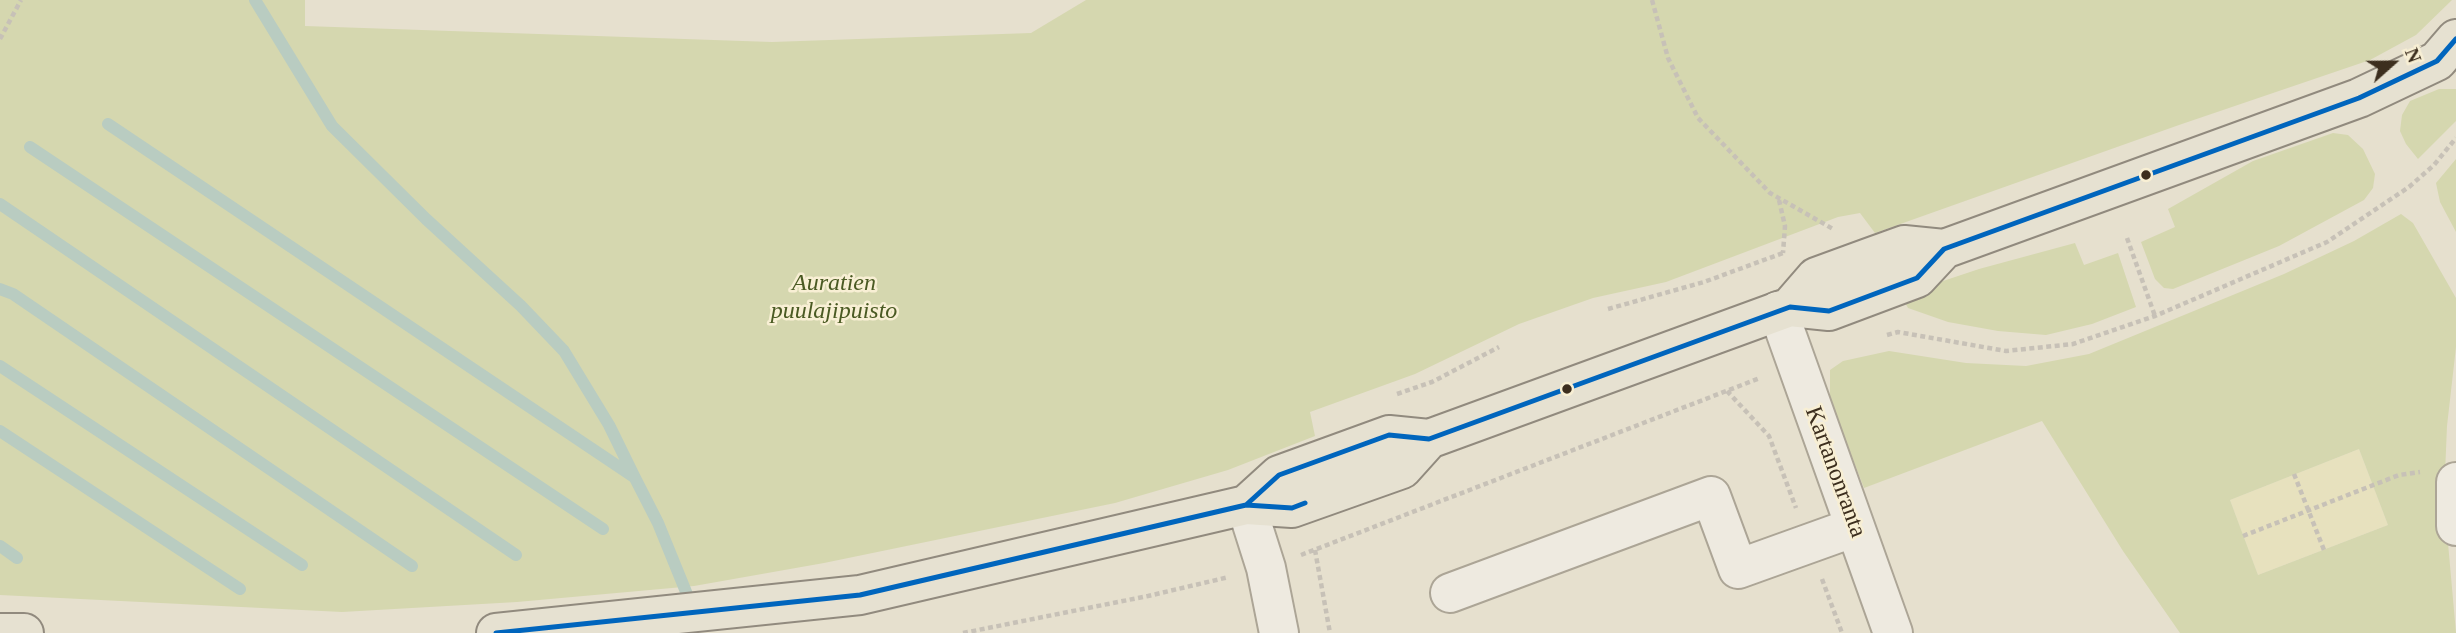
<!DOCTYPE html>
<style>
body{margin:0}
#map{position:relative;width:2456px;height:633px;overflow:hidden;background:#e6e0ce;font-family:"Times New Roman",serif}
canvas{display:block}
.north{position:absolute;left:2358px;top:28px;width:70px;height:70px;-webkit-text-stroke:5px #f8efd4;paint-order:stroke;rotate:69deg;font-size:19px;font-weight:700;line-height:28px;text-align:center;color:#3c2e1e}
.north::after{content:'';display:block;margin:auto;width:24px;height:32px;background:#3c2e1e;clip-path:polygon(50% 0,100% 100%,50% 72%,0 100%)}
</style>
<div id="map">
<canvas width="2456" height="633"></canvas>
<div class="north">N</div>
</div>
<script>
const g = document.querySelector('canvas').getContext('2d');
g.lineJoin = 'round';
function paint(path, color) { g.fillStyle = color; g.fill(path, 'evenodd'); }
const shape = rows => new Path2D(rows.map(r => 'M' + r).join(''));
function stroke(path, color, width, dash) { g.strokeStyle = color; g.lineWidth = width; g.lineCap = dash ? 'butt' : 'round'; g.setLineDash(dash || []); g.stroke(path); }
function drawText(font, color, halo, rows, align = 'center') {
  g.font = font + ' "Times New Roman",serif'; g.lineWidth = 5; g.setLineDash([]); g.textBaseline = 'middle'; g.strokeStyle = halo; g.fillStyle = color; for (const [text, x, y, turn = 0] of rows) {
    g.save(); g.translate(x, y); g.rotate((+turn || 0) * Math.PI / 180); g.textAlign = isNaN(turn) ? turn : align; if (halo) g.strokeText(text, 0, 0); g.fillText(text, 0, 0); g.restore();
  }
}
paint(shape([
 [2359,449,2388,525,2258,575,2230,500]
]), '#e7e1be');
paint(shape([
 [0,0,305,0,305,26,772,42,1031,33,1086,0,2452,0,2416,35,2370,60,2179,125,1875,233,1860,213,1838,217,1666,282,1593,298,1519,324,1415,374,1310,412,1315,436,1228,470,1115,503,824,563,694,586,517,602,342,612,0,595],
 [2439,89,2456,89,2456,121,2418,159,2406,144,2400,131,2402,115,2410,101],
 [2333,133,2348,135,2363,149,2375,174,2373,188,2364,200,2279,246,2173,289,2164,288,2155,279,2141,242,2175,227,2168,209,2253,161],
 [2456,159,2456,232,2440,202,2436,183],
 [2401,214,2413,223,2456,298,2456,347,2447,426,2444,498,2456,633,2180,633,2123,551,2042,421,1864,488,1830,400,1830,370,1843,361,1889,351,1966,363,2026,366,2089,354,2284,274,2354,241],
 [2359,449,2388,525,2258,575,2230,500],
 [2075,243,2084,265,2118,253,2136,307,2092,324,2046,335,1998,331,1948,322,1908,308,1901,295,1979,269]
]), '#d5d7af');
stroke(shape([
 [255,0,332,126,426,219,521,306,564,351,609,425,635,478,658,523,693,609],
 [108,124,634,477],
 [30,147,603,529],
 [0,204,516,555],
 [0,289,13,294,412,566],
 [0,366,302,565],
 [0,431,240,589],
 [0,546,17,558]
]), '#b9ccc1', 12);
const minor = shape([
 [1778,311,1893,633],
 [2456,482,2456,526],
 [1246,505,1266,568,1279,633],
 [1450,593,1711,496,1738,569,1855,527]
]);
const major = shape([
 [1790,307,1816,277,1868,258,1904,245,1944,249],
 [1246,505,1279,475,1389,435,1429,439,1790,307,1829,311,1917,278,1944,249,2359,98,2437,61,2456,39],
 [0,633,24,633],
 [496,633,860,595,1246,505,1292,508,1402,469,1429,439]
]);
stroke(minor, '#aca596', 42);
stroke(major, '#918a7e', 42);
stroke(shape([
 [1652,0,1668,58,1698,118,1770,193,1833,229],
 [0,39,21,0],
 [1779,200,1785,226,1783,253],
 [2127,238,2155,316],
 [1608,309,1704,282,1783,253],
 [1887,335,1898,332,2006,351,2073,344,2155,316,2327,242,2409,187,2434,165,2456,138],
 [1727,391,1769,436,1796,508],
 [1397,394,1432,382,1499,347],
 [2294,474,2324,550],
 [2243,536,2399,475,2420,472],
 [1315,550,1330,633],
 [1301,555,1760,378],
 [1822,579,1842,633],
 [963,633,1148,596,1229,577]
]), '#c7c1b7', 4.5, [5, 3.5]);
stroke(minor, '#eeeae0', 38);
stroke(major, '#e6e1d1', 38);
stroke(shape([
 [1246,505,1279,475,1389,435,1429,439,1790,307,1829,311,1917,278,1944,249,2359,98,2437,61,2456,39],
 [496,633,860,595,1246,505,1292,508,1305,503]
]), '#0065bd', 5);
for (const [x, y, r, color] of [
 [2146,175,6,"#3c2e1e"],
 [1567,389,6,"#3c2e1e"]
]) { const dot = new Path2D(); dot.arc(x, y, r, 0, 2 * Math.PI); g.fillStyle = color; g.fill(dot); stroke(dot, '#f8efd4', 2.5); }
drawText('italic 24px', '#4a5a23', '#f8efd4', [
 ["Auratien",834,284],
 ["puulajipuisto",834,312]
]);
drawText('24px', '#3c2e1e', '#f8efd4', [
 ["Kartanonranta",1835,472,70]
]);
</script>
